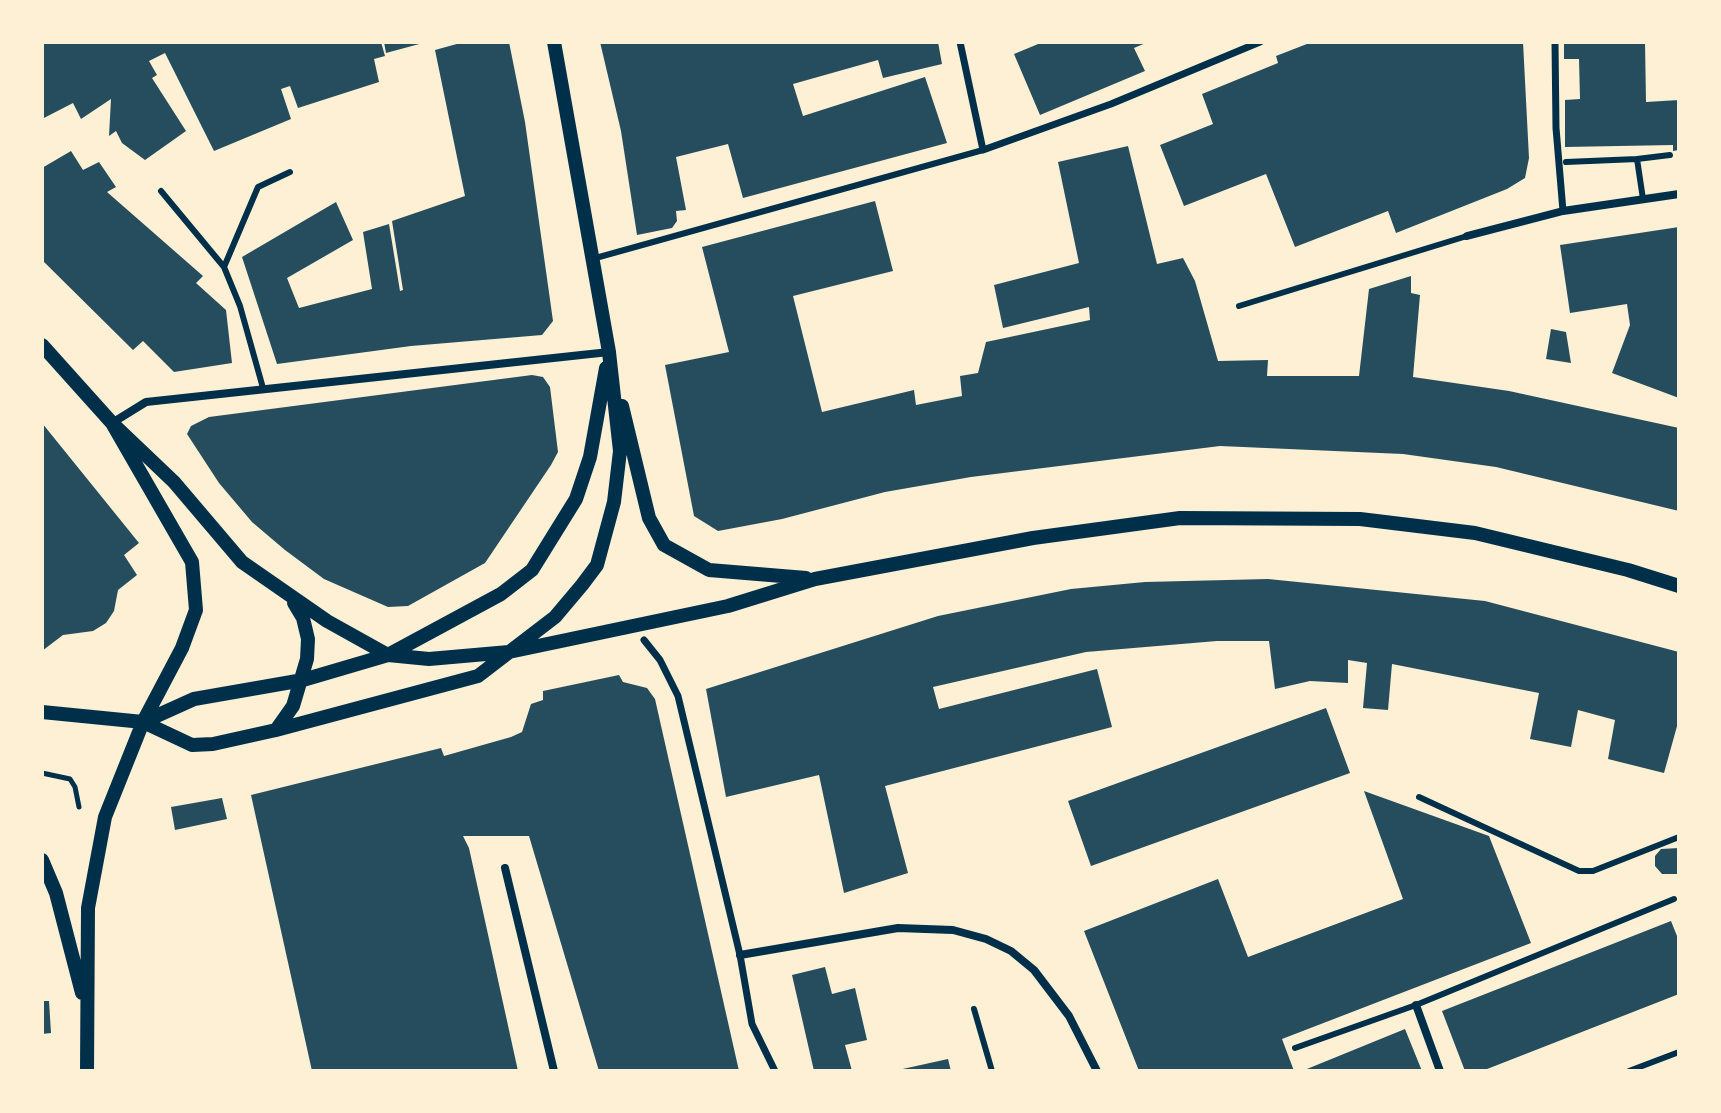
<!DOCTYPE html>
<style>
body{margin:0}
#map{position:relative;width:1721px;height:1113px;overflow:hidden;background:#fdf0d5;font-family:"Varela Round",sans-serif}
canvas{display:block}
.frame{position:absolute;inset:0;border:44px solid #fdf0d5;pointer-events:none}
</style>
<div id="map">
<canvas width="1721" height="1113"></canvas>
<div class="frame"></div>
</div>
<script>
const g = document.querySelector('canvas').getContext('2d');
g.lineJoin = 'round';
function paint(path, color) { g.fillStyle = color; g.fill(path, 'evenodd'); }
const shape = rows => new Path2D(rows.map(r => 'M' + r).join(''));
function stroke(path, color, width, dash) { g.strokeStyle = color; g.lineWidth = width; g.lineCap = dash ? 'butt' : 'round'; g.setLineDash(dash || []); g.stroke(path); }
paint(shape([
 [42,42,381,42,385,56,374,59,379,82,298,108,290,86,281,89,291,119,214,151,165,53,149,61,157,75,152,78,186,131,145,160,122,143,116,131,109,136,111,99,81,119,73,103,42,119],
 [384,42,423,42,423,43,386,53],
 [464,42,509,42,525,122,553,321,542,335,411,346,277,364,242,257,336,202,353,240,287,278,299,308,372,289,363,232,389,224,400,291,403,290,392,221,465,196,435,50],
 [600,42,938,42,942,64,883,78,878,60,793,84,803,116,925,77,947,143,743,198,728,144,676,157,686,210,676,211,677,221,672,228,637,235,621,131],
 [1043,42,1148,42,1134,48,1145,71,1040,115,1014,54],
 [1312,42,1523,42,1529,158,1525,178,1507,189,1396,233,1388,211,1295,247,1266,174,1184,206,1160,145,1213,124,1202,94,1278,63,1276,56],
 [1564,42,1645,42,1646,102,1679,100,1679,150,1673,151,1673,145,1565,147,1565,100,1580,99,1579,59,1564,59],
 [1128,146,1157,264,1183,258,1195,281,1218,361,1268,360,1267,376,1359,376,1369,289,1411,276,1411,293,1420,295,1413,377,1509,391,1679,428,1679,511,1496,467,1403,454,1220,446,971,477,885,492,782,519,718,531,694,516,665,365,729,352,702,247,875,201,893,271,793,296,822,412,914,390,916,405,962,396,960,376,978,373,986,342,1090,320,1089,307,1003,328,994,285,1079,263,1058,162],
 [71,151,83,170,99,162,116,187,107,192,203,276,196,283,226,310,232,363,174,372,143,341,133,350,42,260,42,168],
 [1679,227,1679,398,1612,373,1630,325,1627,304,1570,313,1560,245],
 [1551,329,1566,332,1571,363,1546,359],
 [532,375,543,377,550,387,558,452,551,465,485,563,408,606,388,607,324,579,285,550,252,522,219,483,187,434,191,426,209,417],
 [42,423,139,543,124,555,137,575,118,590,114,611,106,623,93,631,63,635,42,651],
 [1268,579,1485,601,1679,652,1679,719,1664,773,1608,759,1615,720,1578,710,1571,747,1530,739,1539,693,1392,664,1388,710,1363,708,1367,663,1348,660,1348,683,1310,681,1275,689,1269,641,1217,641,1086,652,933,687,939,709,1097,669,1112,727,885,786,908,873,844,893,819,775,726,797,706,689,938,616,1071,589,1145,582],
 [619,675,623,682,647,688,655,699,739,1071,599,1071,529,836,463,836,469,848,518,1071,312,1071,251,795,441,748,444,756,511,737,522,732,531,704,543,700,543,691],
 [1326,708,1350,773,1091,866,1068,801],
 [1364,791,1489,836,1531,943,1282,1039,1294,1071,1139,1071,1084,931,1218,879,1248,957,1403,899],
 [222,798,227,819,175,830,171,807],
 [1679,848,1679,874,1662,874,1655,866,1655,856,1661,849],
 [1671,921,1679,941,1679,994,1482,1071,1465,1071,1442,1011],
 [825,967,832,994,855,988,867,1040,845,1045,852,1071,814,1071,792,975],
 [42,1001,49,1001,51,1033,42,1034],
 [1405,1029,1422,1071,1302,1071],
 [948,1059,951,1071,898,1071,898,1070]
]), '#264d5e');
stroke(shape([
 [42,773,70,779,75,787,79,807]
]), '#003049', 5);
stroke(shape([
 [1637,159,1670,155],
 [1566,162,1637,159,1643,199],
 [161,191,224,267,240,306,263,388],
 [592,259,983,150],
 [224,267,258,187,290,172],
 [1239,306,1467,236],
 [1419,797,1579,871,1593,871,1679,837],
 [974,1009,992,1071],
 [1295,1048,1416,1005,1674,899],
 [1629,1071,1679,1052]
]), '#003049', 6);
stroke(shape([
 [960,42,983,150,1111,104,1260,42],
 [1555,42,1556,128,1563,211],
 [644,640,660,660,678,696,740,955,752,1024,775,1071]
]), '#003049', 7);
stroke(shape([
 [1467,236,1563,211,1679,194],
 [112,423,146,402,609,352],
 [505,868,554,1071],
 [740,955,898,928,953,930,986,939,1011,951,1034,970,1069,1016,1097,1071],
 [1416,1005,1440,1071]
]), '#003049', 8);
stroke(shape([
 [42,345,112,423,174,482,242,562,327,621,388,655],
 [622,406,649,518,664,545,709,570,806,578],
 [388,655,501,594,532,570,576,499,590,457,606,368],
 [42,712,143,722,192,745,213,744,276,730,478,676,555,617,582,585,597,565,614,502,620,451,609,352,554,42],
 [143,722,194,699,303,680,388,655,429,659,509,652,728,606,815,579,1033,538,1180,518,1360,519,1475,533,1628,570,1679,586],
 [276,730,293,706,307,659,308,639,303,618,294,603],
 [42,860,56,893,82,993],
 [87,1071,88,908,105,817,143,722,182,648,196,610,192,562,112,423]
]), '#003049', 14);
</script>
